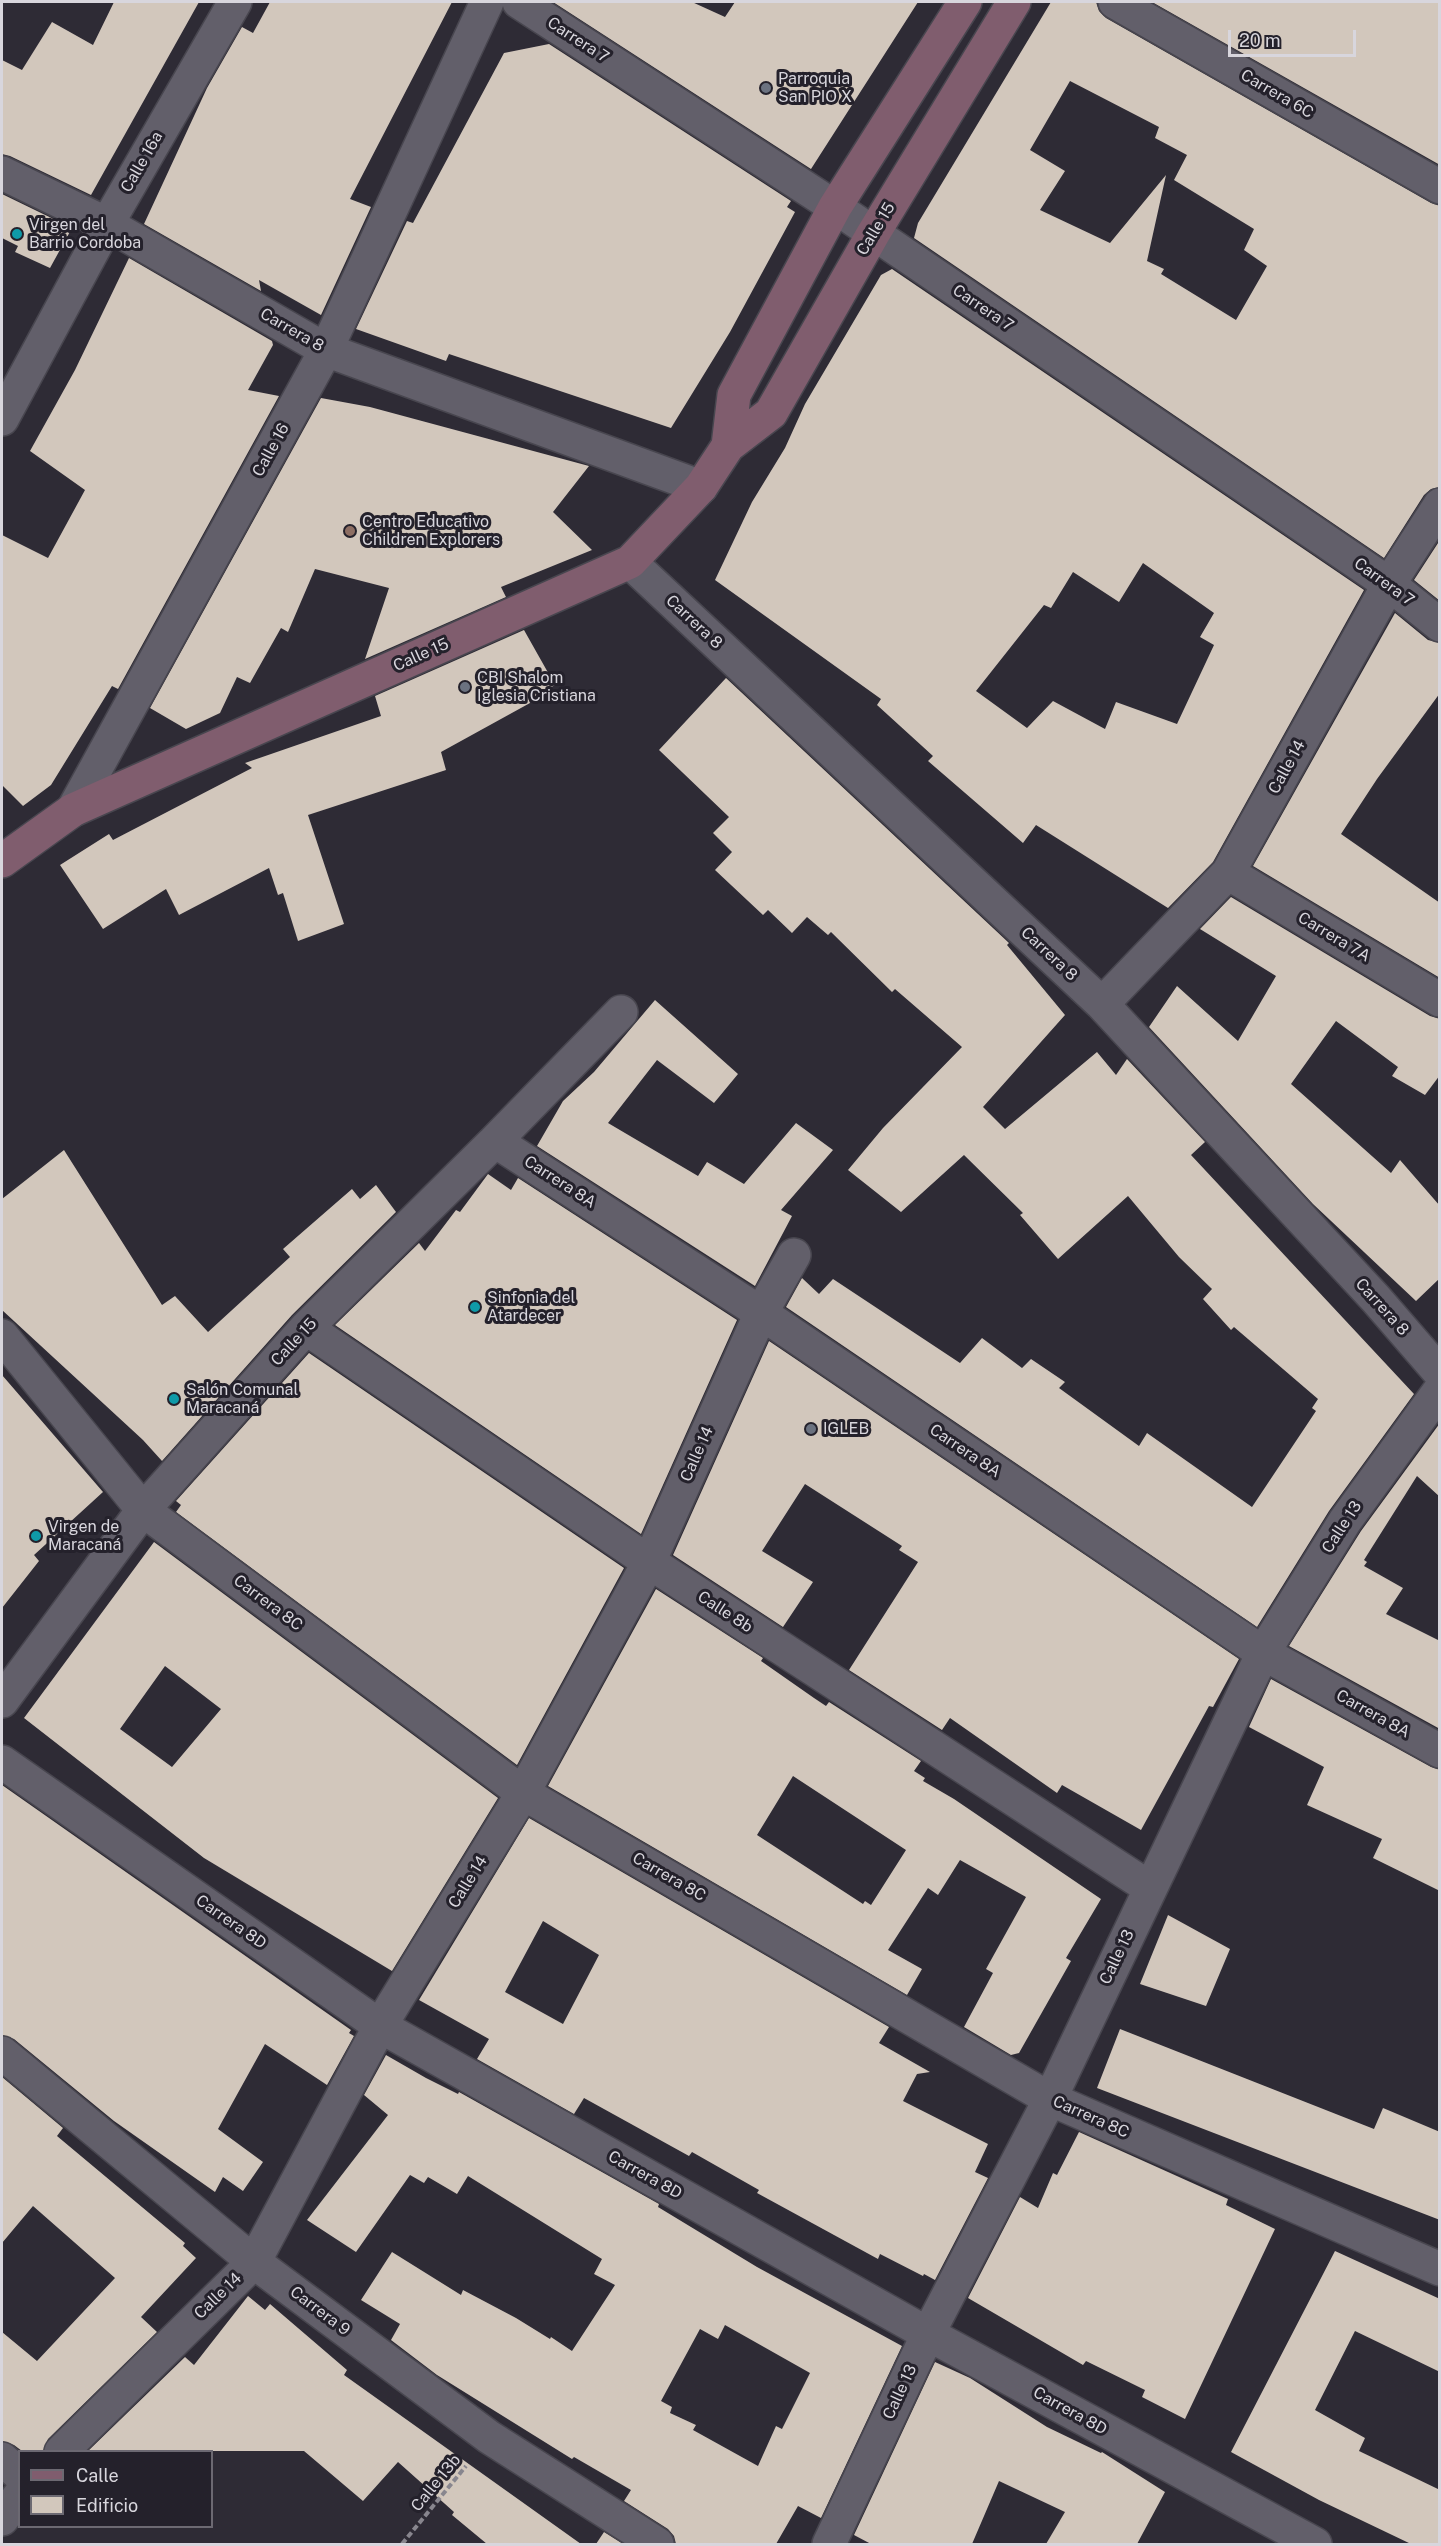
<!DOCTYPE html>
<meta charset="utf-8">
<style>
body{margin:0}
#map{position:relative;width:1441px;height:2546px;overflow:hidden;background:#2e2b35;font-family:"Public Sans",sans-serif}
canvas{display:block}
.frame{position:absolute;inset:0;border:3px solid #d8d6dd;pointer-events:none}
.legend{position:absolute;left:18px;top:2450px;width:195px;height:78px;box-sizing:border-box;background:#24212b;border:2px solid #6c6972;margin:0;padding:8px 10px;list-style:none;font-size:18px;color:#d8d6dd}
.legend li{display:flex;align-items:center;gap:12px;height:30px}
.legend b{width:30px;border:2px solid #6c6972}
.scale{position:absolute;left:1228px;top:30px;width:128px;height:27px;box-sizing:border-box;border:3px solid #d8d6dd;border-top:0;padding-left:8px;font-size:18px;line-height:21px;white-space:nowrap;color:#d8d6dd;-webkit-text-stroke:4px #24212b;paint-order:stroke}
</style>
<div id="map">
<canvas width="1441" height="2546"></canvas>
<div class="frame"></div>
<ul class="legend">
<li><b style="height:8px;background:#805d6e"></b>Calle</li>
<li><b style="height:16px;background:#d2c7bc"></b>Edificio</li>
</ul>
<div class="scale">20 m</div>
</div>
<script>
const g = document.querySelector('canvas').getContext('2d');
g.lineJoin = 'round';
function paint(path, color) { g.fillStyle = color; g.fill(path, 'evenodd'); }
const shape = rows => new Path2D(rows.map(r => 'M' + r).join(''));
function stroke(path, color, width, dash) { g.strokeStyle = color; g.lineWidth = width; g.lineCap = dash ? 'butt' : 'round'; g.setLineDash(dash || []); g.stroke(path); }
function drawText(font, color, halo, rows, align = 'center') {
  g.font = font + ' "Public Sans",sans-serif'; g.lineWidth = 6; g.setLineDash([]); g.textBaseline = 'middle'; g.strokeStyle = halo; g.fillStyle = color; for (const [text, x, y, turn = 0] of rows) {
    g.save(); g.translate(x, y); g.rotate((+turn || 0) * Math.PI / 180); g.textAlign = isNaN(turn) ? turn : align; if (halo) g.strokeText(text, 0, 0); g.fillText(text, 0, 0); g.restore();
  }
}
paint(shape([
 [114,2,199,2,91,195,10,156,2,154,2,60,22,70,52,22,93,45],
 [270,2,452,2,350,199,371,207,321,315,259,280,261,291,144,224,207,88,242,27,253,33],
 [553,2,692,2,725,17,735,2,918,2,811,169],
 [1051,2,1096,2,1099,11,1106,18,1431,203,1440,206,1440,487,1431,489,1424,495,1384,558,914,238,918,223],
 [1070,81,1159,127,1155,138,1187,155,1174,180,1254,229,1244,250,1267,266,1236,320,1161,274,1164,269,1147,261,1166,175,1110,243,1040,210,1065,171,1030,150],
 [1152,2,1440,2,1440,165],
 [549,44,791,201,787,207,795,212,730,332,671,428,449,354,446,361,356,329,407,221,413,223,504,53],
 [2,194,72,228,50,268,15,252,18,246,2,238],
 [129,258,272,341,273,345,248,390,279,396,118,689,112,686,51,785,23,806,2,785,2,535,48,558,85,490,30,451,75,370],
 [892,269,1364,590,1213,862,1168,908,1036,825,1023,843,928,761,933,756,877,705,881,699,715,580,752,502,785,448,805,404,881,275],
 [1143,563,1214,613,1200,637,1214,645,1177,724,1116,702,1105,729,1053,701,1027,728,976,691,1044,605,1051,608,1073,572,1119,602],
 [321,398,370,407,589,466,553,512,592,550,501,587,506,597,365,659,389,588,315,569,288,632,281,628,250,683,237,677,220,713,186,729,150,708],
 [1440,540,1440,601,1414,580],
 [1395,613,1428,640,1440,643,1440,693,1377,779,1341,834,1440,903,1440,978,1253,866],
 [524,630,555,685,529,700,530,703,441,752,446,770,308,815,344,924,298,941,283,893,278,895,269,868,179,915,166,889,103,929,60,865,109,834,113,840,252,768,245,763,381,716,375,696],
 [726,678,1009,943,1007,945,1065,1015,983,1107,1005,1129,1097,1052,1116,1075,1127,1059,1205,1142,1191,1155,1414,1394,1329,1511,1257,1627,786,1307,802,1278,819,1294,833,1279,960,1363,982,1338,1022,1368,1031,1359,1065,1382,1059,1388,1139,1446,1147,1433,1252,1507,1316,1411,1312,1408,1318,1399,1234,1327,1231,1330,1203,1299,1212,1289,1179,1257,1128,1196,1058,1259,1020,1215,1023,1213,964,1155,901,1212,848,1170,883,1128,962,1047,895,989,892,992,831,932,828,935,807,917,792,933,768,910,763,915,715,870,732,852,713,833,729,817,659,750],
 [1231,897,1430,1016,1440,1019,1440,1075,1425,1095,1392,1076,1398,1067,1336,1021,1291,1084,1391,1173,1400,1160,1440,1206,1440,1278,1416,1301,1313,1204,1149,1027,1177,986,1238,1041,1276,976,1200,929],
 [655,1000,738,1074,714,1103,657,1060,608,1123,698,1176,707,1162,744,1184,796,1123,833,1150,781,1210,792,1216,755,1286,537,1146,563,1101,594,1072],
 [64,1150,162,1305,175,1296,208,1332,290,1257,283,1249,352,1189,360,1199,376,1185,396,1212,292,1315,162,1461,143,1440,2,1310,2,1199],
 [488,1174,511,1190,518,1178,737,1320,641,1534,335,1325,419,1243,425,1251,456,1210,460,1212],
 [769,1341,1239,1659,1213,1707,1209,1706,1141,1830,1062,1785,1057,1793,950,1718,942,1730,849,1670,918,1562,899,1550,902,1546,805,1484,762,1551,813,1582,783,1627,673,1555],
 [309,1353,624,1568,517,1765,176,1512,181,1505,176,1501],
 [2,1375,103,1492,34,1555,39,1561,2,1608],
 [1440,1423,1440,1497,1417,1476,1364,1560,1367,1562,1364,1566,1403,1588,1386,1614,1440,1641,1440,1729,1289,1646,1361,1531],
 [154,1542,498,1798,392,1971,204,1858,24,1718],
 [165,1666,221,1709,172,1767,120,1729],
 [656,1589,763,1658,761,1661,814,1698,826,1706,829,1702,921,1761,914,1771,925,1778,923,1781,954,1799,1101,1899,1066,1958,1071,1961,1019,2053,1011,2055,964,2027,993,1973,986,1969,1026,1897,960,1860,938,1895,928,1888,888,1950,922,1969,907,1995,548,1786],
 [793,1776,906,1850,871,1905,865,1901,863,1904,757,1835],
 [1271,1679,1431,1767,1440,1770,1440,1891,1373,1858,1382,1839,1307,1805,1324,1767,1249,1727],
 [2,1785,351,2030,349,2033,354,2036,327,2085,265,2044,218,2129,263,2162,243,2191,223,2177,215,2192,114,2121,14,2039,2,2035],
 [529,1818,889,2027,879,2043,930,2072,917,2074,903,2101,988,2144,975,2172,988,2178,935,2280,924,2274,923,2276,880,2254,878,2259,757,2193,759,2190,692,2152,689,2156,584,2098,574,2114,477,2059,489,2039,419,2000],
 [543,1921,599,1955,563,2024,505,1992],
 [1168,1915,1230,1949,1206,2006,1140,1984],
 [1120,2029,1374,2129,1383,2108,1440,2132,1440,2220,1097,2088],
 [386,2055,426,2078,458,2094,459,2092,659,2204,658,2207,757,2267,902,2346,821,2518,798,2506,776,2544,676,2544,674,2536,668,2529,624,2501,631,2490,574,2457,572,2459,437,2375,391,2340,400,2324,361,2300,392,2252,461,2295,463,2290,516,2318,550,2339,551,2337,572,2351,615,2285,594,2274,602,2259,468,2176,457,2194,428,2177,424,2183,410,2175,356,2252,307,2220,388,2115,364,2095],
 [725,2325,810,2373,782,2429,776,2426,758,2466,693,2430,696,2425,670,2413,672,2407,661,2401,700,2329,718,2339],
 [2,2077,63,2128,57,2136,185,2243,183,2246,196,2258,141,2317,157,2332,48,2439,43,2451,22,2451,14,2445,2,2441,2,2332,37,2361,115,2278,33,2206,2,2243],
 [1079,2132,1228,2199,1226,2205,1275,2229,1185,2419,1142,2397,1145,2390,1086,2361,1083,2365,968,2298,1020,2197,1038,2208,1053,2173,1057,2175],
 [1335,2251,1440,2299,1440,2372,1355,2331,1315,2410,1365,2438,1359,2451,1440,2490,1440,2544,1411,2544,1319,2500,1231,2452],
 [248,2296,265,2310,270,2304,347,2370,344,2375,581,2544,487,2544,452,2515,454,2512,398,2462,363,2501,304,2451,88,2451,185,2357,194,2365],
 [935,2362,970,2378,1047,2427,1101,2453,1102,2452,1165,2492,1137,2544,1046,2544,1065,2512,999,2481,972,2544,871,2544,854,2535],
 [604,2532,623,2544,596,2544]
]), '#d2c7bc');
const street = shape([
 [519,2,835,207,1389,584,1440,625],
 [1115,2,1440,187],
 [2,173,107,224,326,350,701,487],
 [2,419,107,224,235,2],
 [630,562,1102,1004,1376,1299,1440,1373],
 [73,810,326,350,487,2],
 [1228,873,1440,1000],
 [1102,1004,1228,873,1389,584,1440,505],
 [495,1141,761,1313,1263,1653,1440,1751],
 [306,1328,649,1562,1150,1888],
 [2,1336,143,1510,523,1793,1050,2099,1440,2269],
 [2,1701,143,1510,306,1328,495,1141,621,1012],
 [2,1762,380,2026,928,2334,1315,2544],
 [2,2053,254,2262,489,2437,657,2544],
 [61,2452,254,2262,380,2026,523,1793,649,1562,761,1313,794,1255],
 [2,2459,20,2475],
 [2,2519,20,2495],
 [829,2544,928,2334,1050,2099,1263,1653,1345,1521,1440,1390]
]);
const secondary = shape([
 [728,446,734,395,835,207,965,2],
 [2,861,73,810,630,562,701,487,728,446,771,413,873,234,1014,2]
]);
stroke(street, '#48464f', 36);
stroke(secondary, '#48464f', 36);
stroke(shape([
 [402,2544,466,2466]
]), '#88868e', 4, [6, 3]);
stroke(street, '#625f6a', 33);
stroke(secondary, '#805d6e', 33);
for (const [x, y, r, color] of [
 [766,88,6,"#6b7280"],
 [17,234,6,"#0f9aa8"],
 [350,531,6,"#8d6e63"],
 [465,687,6,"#6b7280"],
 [475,1307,6,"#0f9aa8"],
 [174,1399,6,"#0f9aa8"],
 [811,1429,6,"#6b7280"],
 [36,1536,6,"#0f9aa8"]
]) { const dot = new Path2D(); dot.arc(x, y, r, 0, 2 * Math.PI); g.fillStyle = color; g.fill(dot); stroke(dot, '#24212b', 2); }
drawText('16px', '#d8d6dd', '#24212b', [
 ["Carrera 7",578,40,33],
 ["Carrera 6C",1277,94,30],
 ["Calle 16a",142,162,-60],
 ["Calle 15",876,229,-59],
 ["Carrera 7",983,308,34],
 ["Carrera 8",292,330,30],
 ["Calle 16",271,450,-61],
 ["Carrera 7",1384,582,36],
 ["Carrera 8",694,622,43],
 ["Calle 15",421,655,-24],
 ["Calle 14",1287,767,-61],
 ["Carrera 7A",1334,937,31],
 ["Carrera 8",1049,954,43],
 ["Carrera 8A",560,1182,33],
 ["Carrera 8",1382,1307,48],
 ["Calle 15",294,1342,-47],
 ["Carrera 8A",965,1451,34],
 ["Calle 14",697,1454,-66],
 ["Calle 13",1342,1527,-57],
 ["Carrera 8C",268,1603,37],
 ["Calle 8b",725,1612,33],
 ["Carrera 8A",1373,1714,29],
 ["Carrera 8C",669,1877,30],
 ["Calle 14",468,1882,-58],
 ["Carrera 8D",231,1922,35],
 ["Calle 13",1117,1957,-64],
 ["Carrera 8C",1091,2117,24],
 ["Carrera 8D",645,2175,29],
 ["Calle 14",218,2296,-44],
 ["Carrera 9",320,2311,37],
 ["Calle 13",900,2392,-65],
 ["Carrera 8D",1070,2411,29],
 ["Calle 13b",436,2483,-51]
]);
drawText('16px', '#d8d6dd', '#24212b', [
 ["Parroquia",778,79],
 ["San PIO X",778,97],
 ["Virgen del",29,225],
 ["Barrio Cordoba",29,243],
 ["Centro Educativo",362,522],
 ["Children Explorers",362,540],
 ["CBI Shalom",477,678],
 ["Iglesia Cristiana",477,696],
 ["Sinfonia del",487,1298],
 ["Atardecer",487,1316],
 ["Salón Comunal",186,1390],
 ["Maracaná",186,1408],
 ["IGLEB",823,1429],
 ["Virgen de",48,1527],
 ["Maracaná",48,1545]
], 'left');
</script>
